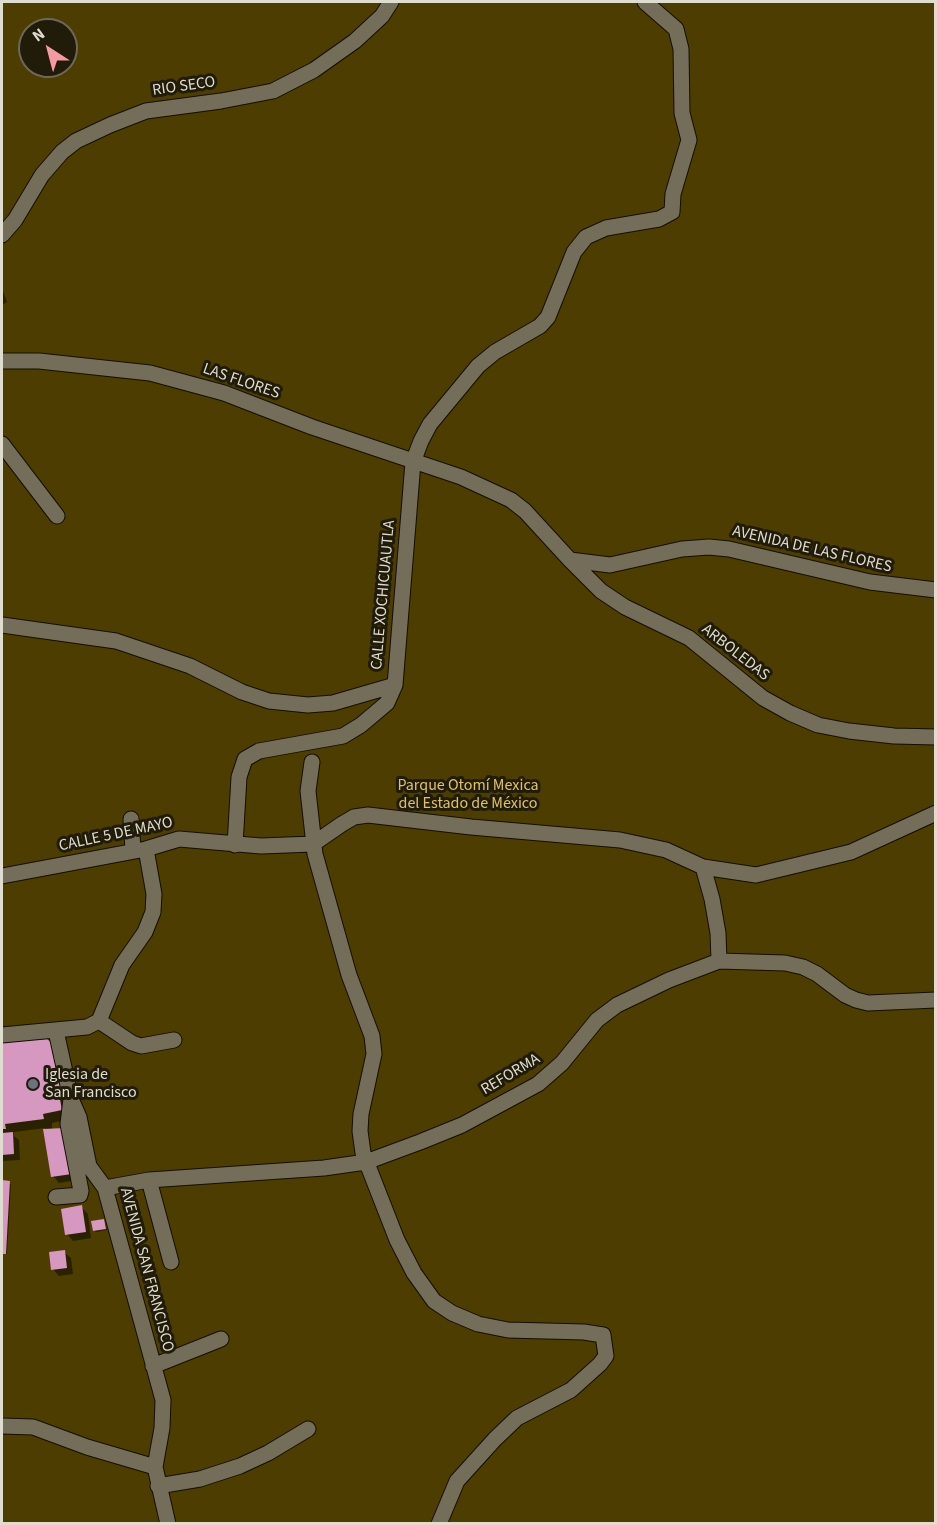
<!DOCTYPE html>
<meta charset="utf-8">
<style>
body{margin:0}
#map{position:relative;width:937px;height:1525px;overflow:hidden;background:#2a2512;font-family:"Source Sans 3",sans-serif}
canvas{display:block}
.frame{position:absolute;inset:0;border:3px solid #dfdcd0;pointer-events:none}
.north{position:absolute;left:18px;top:18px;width:60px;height:60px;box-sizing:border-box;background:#211b09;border:2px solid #6d6859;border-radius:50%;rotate:324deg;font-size:16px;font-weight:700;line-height:24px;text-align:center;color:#dfdcd0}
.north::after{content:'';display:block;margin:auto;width:21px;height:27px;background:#f49aa1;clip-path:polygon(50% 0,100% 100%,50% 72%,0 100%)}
</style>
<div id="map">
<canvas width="937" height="1525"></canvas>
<div class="frame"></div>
<div class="north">N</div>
</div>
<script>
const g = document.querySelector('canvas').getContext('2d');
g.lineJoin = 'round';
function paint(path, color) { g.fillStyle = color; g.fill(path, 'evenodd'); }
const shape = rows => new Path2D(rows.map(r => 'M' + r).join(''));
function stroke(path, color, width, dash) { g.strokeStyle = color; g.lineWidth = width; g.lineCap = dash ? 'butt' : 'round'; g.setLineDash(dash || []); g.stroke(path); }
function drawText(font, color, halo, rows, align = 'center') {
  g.font = font + ' "Source Sans 3",sans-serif'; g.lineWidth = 6; g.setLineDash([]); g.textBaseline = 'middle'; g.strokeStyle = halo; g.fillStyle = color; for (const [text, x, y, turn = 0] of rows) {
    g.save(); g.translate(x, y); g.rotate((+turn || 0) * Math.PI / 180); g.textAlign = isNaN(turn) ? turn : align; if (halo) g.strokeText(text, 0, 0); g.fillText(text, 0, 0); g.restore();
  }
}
paint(shape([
 [2,2,935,2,935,1523,2,1524],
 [30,30,66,30,66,66,30,66]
]), '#4d3e00');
paint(shape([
 [2,288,7,302,2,305],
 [47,1040,70,1119,52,1123,52,1130,78,1180,59,1183,53,1176,45,1128,14,1132,14,1136,19,1140,20,1160,2,1161,2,1044],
 [2,1182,11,1184,7,1254,2,1254],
 [81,1207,88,1214,91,1238,73,1241,67,1234],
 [104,1220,107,1230,96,1232,94,1230],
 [64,1252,71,1258,73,1274,59,1276,53,1269]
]), '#0007');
paint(shape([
 [47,1039,53,1044,63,1091,59,1094,62,1110,43,1114,44,1119,5,1124,6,1129,2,1129,2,1042],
 [64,1128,72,1174,51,1177,43,1129],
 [13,1132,14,1154,2,1155,2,1133],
 [2,1180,10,1181,6,1254,2,1254],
 [82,1205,86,1232,65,1235,61,1209],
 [104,1219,106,1229,93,1231,91,1221],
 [65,1250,67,1268,51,1270,49,1252]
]), '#d697c0');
const minor = shape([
 [2,235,15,220,42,175,62,152,76,141,110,125,146,111,221,101,273,91,314,70,355,41,382,16,391,2],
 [2,361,39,361,150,373,224,393,312,427,461,477,511,500,525,511,570,560,601,591,625,607,689,638,763,698,790,713,818,725,849,731,894,736,936,737],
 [2,444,57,516],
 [570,560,610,565,682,549,709,547,729,549,870,582,936,590],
 [2,625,116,641,190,666,242,692,269,701,308,705,333,703,395,685],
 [312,762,308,791,315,854,349,975,372,1036,374,1054,361,1114,360,1131,363,1153,397,1240,414,1273,434,1301,452,1313,478,1324,508,1330,584,1332,603,1335,606,1356,600,1364,571,1390,517,1418,495,1439,457,1481,439,1524],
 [131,819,133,850],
 [235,845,239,777,245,759,259,751,343,736,361,725,387,703,395,685,413,462,421,441,430,424,478,366,495,352,540,326,548,317,574,252,586,237,606,228,659,219,672,212,673,194,689,140,682,113,681,49,676,29,645,2],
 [703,867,756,875,851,852,936,813],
 [2,876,146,849,179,839,261,846,313,844,342,824,354,817,368,815,471,827,620,840,666,850,703,867,712,899,718,933,719,961],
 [99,1021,132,1043,141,1046,174,1040],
 [56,1031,71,1099,79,1117,89,1166,105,1188,163,1400,162,1428,155,1467,168,1524],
 [2,1035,87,1027,99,1021,122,965,145,932,153,912,154,894,146,849],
 [149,1180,171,1262],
 [105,1188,149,1180,324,1168,366,1162,420,1142,462,1125,538,1084,562,1063,597,1020,617,1005,669,980,719,961,785,963,803,967,817,974,845,995,856,1000,868,1003,936,1000],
 [56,1197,80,1195,81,1191,68,1124,71,1099],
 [153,1366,221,1339],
 [2,1426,33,1427,87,1447,155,1467],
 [158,1486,200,1479,240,1466,268,1453,308,1429]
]);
stroke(minor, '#130e01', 17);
stroke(minor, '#746d59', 15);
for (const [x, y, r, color] of [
 [33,1084,6,"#6b7280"]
]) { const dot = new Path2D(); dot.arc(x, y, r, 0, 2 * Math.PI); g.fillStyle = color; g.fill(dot); stroke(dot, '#211b09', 2); }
drawText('16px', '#dfdcd0', '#211b09', [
 ["RIO SECO",184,87,-8],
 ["LAS FLORES",241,382,19],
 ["AVENIDA DE LAS FLORES",812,550,13],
 ["CALLE XOCHICUAUTLA",384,595,-85],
 ["ARBOLEDAS",735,653,38],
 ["CALLE 5 DE MAYO",116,835,-12],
 ["REFORMA",511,1075,-31],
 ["AVENIDA SAN FRANCISCO",146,1270,75]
]);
drawText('16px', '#dfc261', '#211b09', [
 ["Parque Otomí Mexica",468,786],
 ["del Estado de México",468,804]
]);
drawText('16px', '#dfdcd0', '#211b09', [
 ["Iglesia de",45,1075],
 ["San Francisco",45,1093]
], 'left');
</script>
